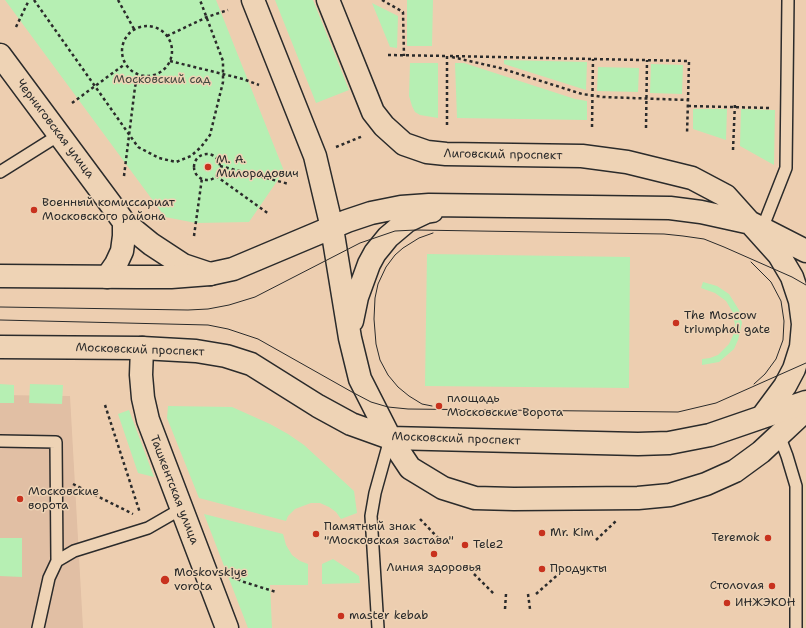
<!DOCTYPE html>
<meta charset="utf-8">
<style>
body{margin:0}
canvas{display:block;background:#edceb0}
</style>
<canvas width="806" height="628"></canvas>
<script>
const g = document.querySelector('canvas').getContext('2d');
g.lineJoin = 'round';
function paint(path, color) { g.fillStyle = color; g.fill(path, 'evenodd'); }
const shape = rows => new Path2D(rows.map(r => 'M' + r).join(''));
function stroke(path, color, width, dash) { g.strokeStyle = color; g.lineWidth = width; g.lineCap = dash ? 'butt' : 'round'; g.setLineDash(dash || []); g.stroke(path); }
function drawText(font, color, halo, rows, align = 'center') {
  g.font = font + ' "Shantell Sans",sans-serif'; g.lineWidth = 3; g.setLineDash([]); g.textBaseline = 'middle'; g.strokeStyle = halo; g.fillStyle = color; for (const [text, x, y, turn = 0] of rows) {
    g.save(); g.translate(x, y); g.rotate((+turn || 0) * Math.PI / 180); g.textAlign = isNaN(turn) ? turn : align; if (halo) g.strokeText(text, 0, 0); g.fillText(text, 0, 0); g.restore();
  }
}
paint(shape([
 [0,395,70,396,83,628,0,628]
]), '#e1bfa4');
paint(shape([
 [5,0,216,0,284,171,249,222,196,223,165,217],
 [275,0,313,0,349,90,316,103],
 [407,0,433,0,432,46,407,46],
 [372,3,398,16,397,48,390,47],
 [504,60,587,62,586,90,504,64],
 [410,63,438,63,438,118,420,115,415,112,412,106,409,96],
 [455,63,464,63,575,99,587,101,587,120,457,118],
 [651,64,683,65,682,94,650,93],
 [598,67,639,68,638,92,597,91],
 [693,109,727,109,726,140,693,129],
 [741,109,775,110,774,165,740,146],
 [427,254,630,257,629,388,425,386],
 [703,282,717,286,729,294,739,310,742,323,738,340,734,349,719,362,702,365,702,359,710,358,718,355,729,344,734,333,735,324,732,311,726,301,715,293,701,288],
 [0,384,14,385,14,403,0,403],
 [30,384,63,385,62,404,29,403],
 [168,406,232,407,270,424,288,434,304,445,354,491,357,513,341,519,336,512,329,507,320,503,311,503,295,509,288,516,286,521,199,498,167,418],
 [129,410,154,477,138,473,118,414],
 [204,514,283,534,286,545,292,555,300,561,308,564,308,585,270,585,272,628,248,628],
 [0,538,22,538,22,577,0,576],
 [333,559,359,576,360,583,322,584,322,564]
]), '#b6efb3');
const lane = shape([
 [0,172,59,135],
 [762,229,786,168,788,0],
 [779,435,787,456,796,486,796,628],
 [0,441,56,442,57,561,74,551,148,528,181,509],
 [38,628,49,578,57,561],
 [378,628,371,516,375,493,390,439]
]);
const street = shape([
 [0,55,124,222,151,244,183,265,210,274],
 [107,277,116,264,122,251,124,236,124,222],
 [390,438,410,468,443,488,475,498,514,499,638,498,670,495,706,484,735,471,761,452,806,410]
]);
const secondary = shape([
 [142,348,141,375,143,398,148,420,227,628]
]);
const primary = shape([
 [253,0,315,156,332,228,350,338,360,379,390,438],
 [328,0,373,112,384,126,404,144,427,152,446,154,582,156,627,162,692,178,726,196,779,255,792,277,800,301,803,324,801,347,794,369,785,386,762,417],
 [0,276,137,277,171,277,210,274,233,269,347,221,371,213,401,207,429,205,670,208,701,212,751,223,806,251],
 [352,321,357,297,369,264,375,253,388,237,407,221,426,212,432,211],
 [0,347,142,348,196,351,226,356,251,364,318,406,351,424,390,438,638,444,669,443,710,435,806,402]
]);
stroke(lane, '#2b2b2b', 14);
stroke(street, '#2b2b2b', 25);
stroke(secondary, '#2b2b2b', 25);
stroke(primary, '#2b2b2b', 25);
stroke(shape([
 [34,0,138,147,159,158,176,162,191,156,201,147,210,135,223,82,223,61,200,0],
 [118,0,134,29],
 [382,0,403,12,404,56],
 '122 51a25 25 0 1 1 50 0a25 25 0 1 1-50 0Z',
 [16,27,29,0],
 [167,36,207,17,228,10],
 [388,55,447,56],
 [452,57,500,68,582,94,603,97,688,100,687,134],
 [170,61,243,79,259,85],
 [72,103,125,64],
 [688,106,770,108],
 [447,125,447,56,689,61,688,100],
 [592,127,593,59],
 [646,128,647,60],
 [336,147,363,136],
 [733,150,735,102],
 '194 167a13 13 0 1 1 26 0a13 13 0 1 1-26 0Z',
 [220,166,289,184],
 [124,176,135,87,138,75],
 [216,176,269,214],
 [194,236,202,178],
 [105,405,140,513],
 [73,484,133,514],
 [420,519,441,541],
 [596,540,616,521],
 [474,574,494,594],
 [232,577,244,582,276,592],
 [528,594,530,609],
 [536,594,562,571],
 [505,609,506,594]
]), '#2b2b2b', 2.5, [3, 3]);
stroke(lane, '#eed3b5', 11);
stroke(street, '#eed3b5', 22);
stroke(secondary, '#eed3b5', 22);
stroke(primary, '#eed3b5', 22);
stroke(shape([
 [751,262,771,282,781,301,784,321,783,340,776,359,765,374,754,384],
 [0,307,188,310,208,309,229,305,255,297,360,243,395,231,416,230,664,234,683,236,704,239,724,247,792,277,806,285],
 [0,320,208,325,228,329,258,339,352,392,371,402,388,407,408,409,678,412,716,403,806,363],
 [432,406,422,404,409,396,398,387,388,375,380,360,376,344,374,319,375,298,378,284,386,267,395,255,403,248,419,238,433,233]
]), '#2b2b2b', 1);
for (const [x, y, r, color] of [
 [208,167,4,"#c8321e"],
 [34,210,4,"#c8321e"],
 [676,323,4,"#c8321e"],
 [439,406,4,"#c8321e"],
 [20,499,4,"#c8321e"],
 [542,533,4,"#c8321e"],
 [316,534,4,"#c8321e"],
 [768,538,4,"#c8321e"],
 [465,545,4,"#c8321e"],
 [434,554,4,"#c8321e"],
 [542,569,4,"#c8321e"],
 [165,580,5,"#c8321e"],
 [772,586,4,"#c8321e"],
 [727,603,4,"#c8321e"],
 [341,616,4,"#c8321e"]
]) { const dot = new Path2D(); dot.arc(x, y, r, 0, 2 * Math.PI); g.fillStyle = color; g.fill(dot); stroke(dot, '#eed3b5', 1.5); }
drawText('12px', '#40483f', '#eed3b5', [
 ["Московский сад",162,80]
]);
drawText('12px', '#2b2b2b', '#eed3b5', [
 ["Черниговская улица",55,129,53],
 ["Лиговский проспект",503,155,1],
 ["Московский проспект",140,350,2],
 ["Московский проспект",456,439,2],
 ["Ташкентская улица",174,490,69]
]);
drawText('12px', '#2b2b2b', '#eed3b5', [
 ["М. А.",216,160],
 ["Милорадович",216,174],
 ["Военный комиссариат",42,203],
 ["Московского района",42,217],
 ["The Moscow",684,316],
 ["triumphal gate",684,330],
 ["площадь",447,399],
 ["Московские Ворота",447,413],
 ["Московские",28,492],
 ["ворота",28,506],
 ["Памятный знак",324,527],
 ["\"Московская застава\"",324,541],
 ["Mr. Kim",550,533],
 ["Teremok",760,538,"right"],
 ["Tele2",473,545],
 ["Линия здоровья",434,568,"center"],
 ["Продукты",550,569],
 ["Moskovskiye",174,573],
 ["vorota",174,587],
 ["Столоvая",764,586,"right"],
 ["ИНЖЭКОН",735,603],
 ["master kebab",349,616]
], 'left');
</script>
